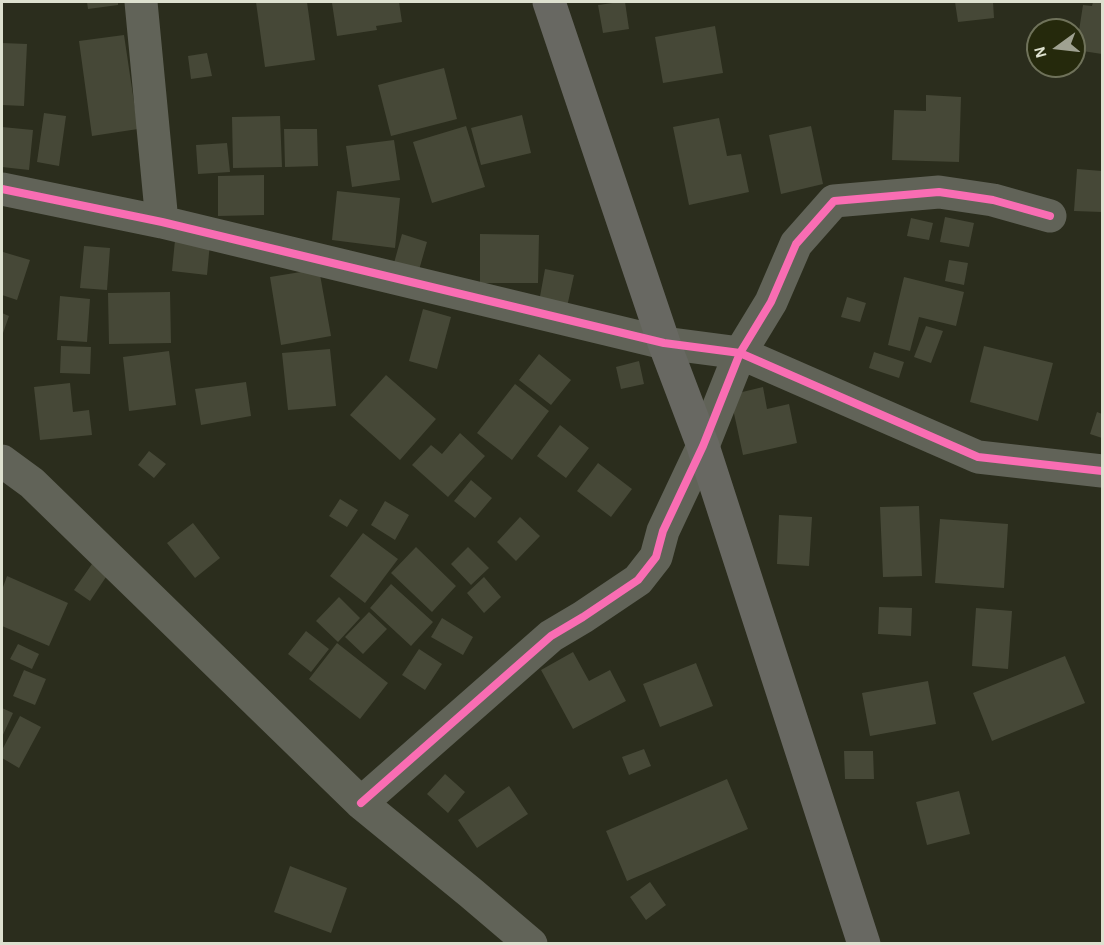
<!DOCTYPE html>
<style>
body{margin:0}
#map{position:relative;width:1104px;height:945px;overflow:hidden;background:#2b2d1d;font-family:"Alegreya Sans",sans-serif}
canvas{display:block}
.frame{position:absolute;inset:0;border:3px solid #dde0cf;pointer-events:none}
.north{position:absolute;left:1026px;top:18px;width:60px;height:60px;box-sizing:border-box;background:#25290c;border:2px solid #6f725a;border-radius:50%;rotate:255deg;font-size:16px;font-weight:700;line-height:24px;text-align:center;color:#dde0cf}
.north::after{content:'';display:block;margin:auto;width:21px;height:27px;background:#9fa191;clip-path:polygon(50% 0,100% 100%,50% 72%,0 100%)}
</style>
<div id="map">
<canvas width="1104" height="945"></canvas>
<div class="frame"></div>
<div class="north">N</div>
</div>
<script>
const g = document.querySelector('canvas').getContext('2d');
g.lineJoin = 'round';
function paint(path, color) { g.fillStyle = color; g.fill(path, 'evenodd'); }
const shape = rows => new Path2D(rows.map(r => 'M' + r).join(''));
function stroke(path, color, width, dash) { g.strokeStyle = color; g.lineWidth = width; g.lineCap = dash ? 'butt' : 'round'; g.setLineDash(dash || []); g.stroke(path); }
paint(shape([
 [87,2,118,2,118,5,88,9],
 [256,2,307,2,315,60,265,67],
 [348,2,399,2,402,22,376,26,377,30,337,36,332,3],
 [620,2,625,2,629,29,603,33,598,5],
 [955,2,993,2,994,18,958,22],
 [1093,2,1102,2,1102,54,1076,50,1083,5,1092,6],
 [715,26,723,73,663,83,655,37],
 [124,35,138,129,92,136,79,41],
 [2,43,27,44,24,106,2,105],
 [207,53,212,76,191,79,188,56],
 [444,68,457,119,391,136,378,85],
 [926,95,961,97,959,162,892,160,894,110,926,111],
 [44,113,66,116,59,166,37,162],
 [522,115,531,153,481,165,471,128],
 [280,116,282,167,233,168,232,117],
 [719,118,727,156,741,154,749,192,689,205,673,127],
 [466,126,485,187,432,203,413,142],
 [811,126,823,184,781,194,769,135],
 [2,127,33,130,29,170,2,167],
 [284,129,317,129,318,166,285,167],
 [394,140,400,180,352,187,346,146],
 [227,143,230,172,198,174,196,145],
 [1077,169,1102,171,1102,212,1074,211],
 [264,175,264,215,218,216,218,176],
 [337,191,400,198,395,248,332,240],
 [945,217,974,223,969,247,940,242],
 [911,218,933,223,929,240,907,236],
 [402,234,427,242,419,270,394,263],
 [480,234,539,235,538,283,480,283],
 [175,240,210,243,207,275,172,271],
 [84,246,110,248,107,290,80,288],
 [3,252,30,260,17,300,2,295,2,256],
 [949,260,968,263,964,285,945,281],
 [319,269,331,336,281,345,270,277],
 [545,269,574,275,567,307,539,302],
 [904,277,964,292,956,326,919,317,910,351,888,345],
 [170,292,171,343,109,344,108,293],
 [60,296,90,299,87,342,57,340],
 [847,297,866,303,860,322,841,317],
 [423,309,451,317,437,369,409,361],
 [2,313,9,316,2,336],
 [926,326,943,331,931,363,914,357],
 [61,346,91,347,90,374,60,373],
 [984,346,1053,363,1038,421,970,402],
 [330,349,336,406,288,410,282,353],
 [169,351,176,405,129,411,123,357],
 [874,352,904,362,899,378,869,368],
 [539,354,571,380,551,405,519,380],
 [639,361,644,384,621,389,616,367],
 [386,375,436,419,400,460,350,415],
 [246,382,251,416,201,425,195,389],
 [70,383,73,412,89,410,92,435,40,440,34,387],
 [515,384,549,411,512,460,477,433],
 [763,387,767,409,789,404,797,443,743,455,730,395],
 [1097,412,1102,414,1102,438,1090,434],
 [560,425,589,448,566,478,537,456],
 [460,433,485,456,448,497,412,465,431,445,442,454],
 [149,451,166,464,154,478,138,465],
 [598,463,632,489,611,517,577,491],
 [471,480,492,498,475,518,454,501],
 [340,499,358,510,347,527,329,516],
 [385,501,409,515,395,540,371,525],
 [919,506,922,576,883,577,880,507],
 [779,515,812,517,809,566,777,564],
 [520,517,540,536,516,561,497,542],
 [940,519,1008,524,1004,588,935,583],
 [193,523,220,558,195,578,167,543],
 [363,533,398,559,365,603,330,576],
 [416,547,456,586,432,612,391,573],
 [468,547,489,568,471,585,451,564],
 [92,564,108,574,90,601,74,590],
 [7,576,68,603,49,646,2,626,2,590],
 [484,577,501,597,484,613,467,593],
 [391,584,433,622,411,646,370,608],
 [339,597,360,618,338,642,316,621],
 [879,607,912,608,911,636,878,634],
 [976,608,1012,611,1008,669,972,666],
 [369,612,387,629,363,654,345,637],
 [442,618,473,637,463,655,431,637],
 [306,631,329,649,311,672,288,654],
 [337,643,388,683,360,719,309,679],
 [18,644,39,654,32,669,10,659],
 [419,649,442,664,425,690,402,675],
 [573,652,589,681,610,670,626,701,573,729,541,670],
 [1065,656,1085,703,992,741,973,693],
 [696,663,713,706,660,727,643,684],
 [24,670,46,679,35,705,13,696],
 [928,681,936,724,870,736,862,693],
 [2,708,13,713,2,737],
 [20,716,41,727,19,768,2,758,2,750],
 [644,749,651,766,629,775,622,757],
 [844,751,873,751,874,779,845,779],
 [445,774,465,792,448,813,427,794],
 [727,779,748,829,627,881,606,831],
 [509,786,528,814,477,848,458,820],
 [959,791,970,834,927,845,916,802],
 [290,866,347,888,331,933,274,912],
 [650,882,666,905,646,920,630,897]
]), '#464837');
stroke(shape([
 [141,2,162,222],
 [2,189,162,222,664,343,740,353,978,457,1102,471],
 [2,461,32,483,361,803,471,893,531,944],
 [361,803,551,636,583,617,638,580,656,557,663,531,703,446,740,353,771,302,796,244,834,201,939,192,993,200,1050,216]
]), '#616358', 33);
stroke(shape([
 [549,2,664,343,703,446,864,944]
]), '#686862', 33);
stroke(shape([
 [2,189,162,222,664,343,740,353,978,457,1102,471],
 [361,803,551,636,583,617,638,580,656,557,663,531,703,446,740,353,771,302,796,244,834,201,939,192,993,200,1050,216]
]), '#f96db3', 8);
</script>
